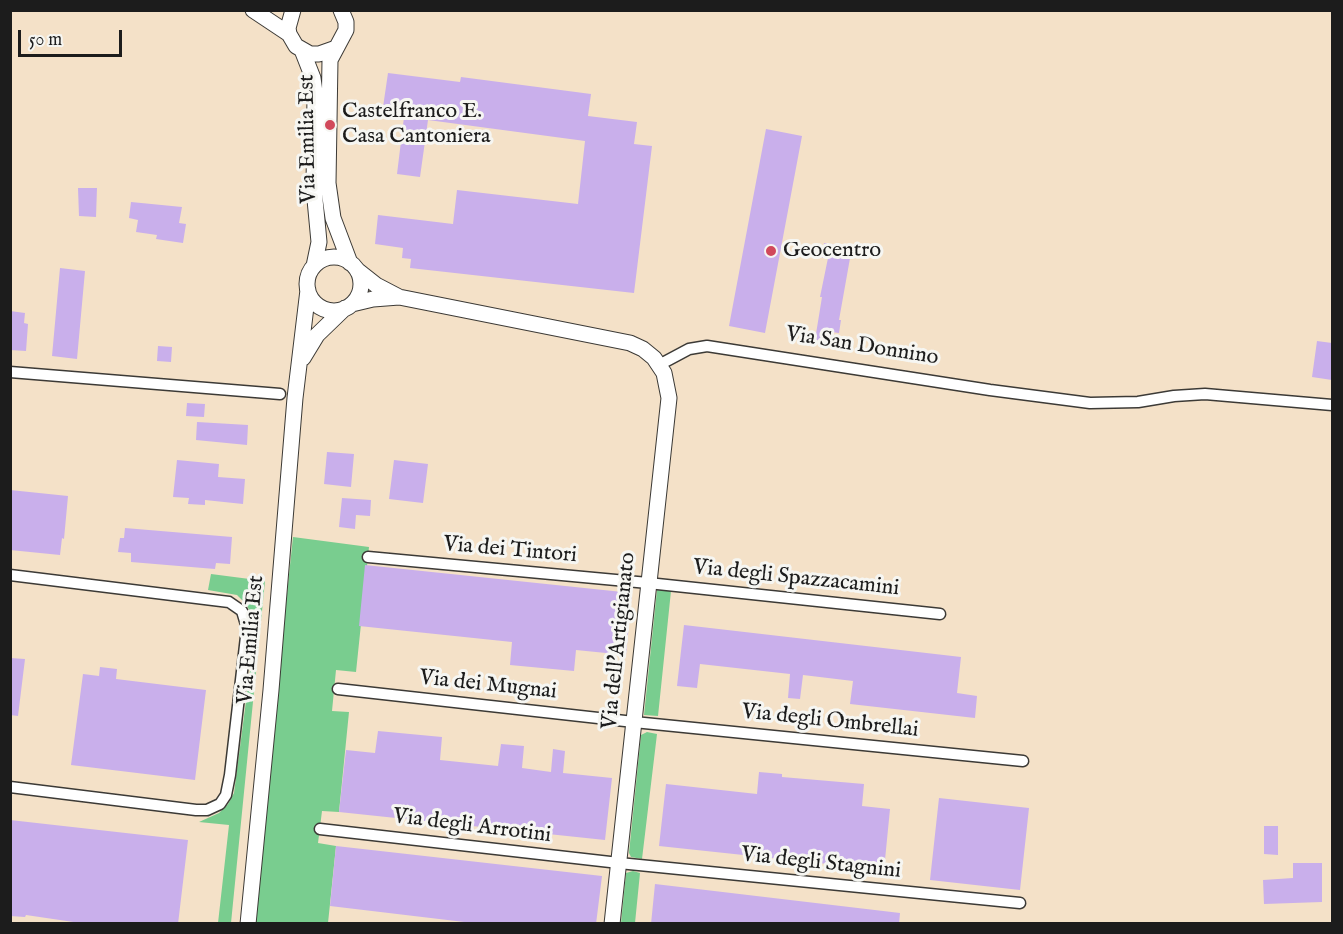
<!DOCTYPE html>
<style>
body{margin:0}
#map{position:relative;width:1343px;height:934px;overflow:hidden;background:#f4e1c8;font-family:"IM FELL English",serif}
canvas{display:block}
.frame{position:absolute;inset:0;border:12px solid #1c1c1c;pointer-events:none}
.scale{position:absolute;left:18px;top:30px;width:104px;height:27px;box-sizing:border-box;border:3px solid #1c1c1c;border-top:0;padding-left:8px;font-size:18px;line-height:21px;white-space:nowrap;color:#1c1c1c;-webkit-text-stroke:4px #f6f6f2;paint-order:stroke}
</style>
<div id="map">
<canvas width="1343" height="934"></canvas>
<div class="frame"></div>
<div class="scale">50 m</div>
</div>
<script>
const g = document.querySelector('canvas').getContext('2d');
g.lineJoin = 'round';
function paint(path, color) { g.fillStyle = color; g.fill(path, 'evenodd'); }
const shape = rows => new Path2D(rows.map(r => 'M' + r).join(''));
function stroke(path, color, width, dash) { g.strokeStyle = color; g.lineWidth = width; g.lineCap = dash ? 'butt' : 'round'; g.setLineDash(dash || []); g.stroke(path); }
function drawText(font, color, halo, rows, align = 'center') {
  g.font = font + ' "IM FELL English",serif'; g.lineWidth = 6; g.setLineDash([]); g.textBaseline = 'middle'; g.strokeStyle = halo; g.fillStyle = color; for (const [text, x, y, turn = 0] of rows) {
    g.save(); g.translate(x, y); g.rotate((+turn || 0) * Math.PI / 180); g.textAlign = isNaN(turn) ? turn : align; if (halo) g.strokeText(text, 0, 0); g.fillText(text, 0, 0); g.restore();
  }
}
paint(shape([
 [293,537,369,547,356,672,336,670,332,711,349,712,339,812,322,811,318,843,336,846,328,923,252,924],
 [211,574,265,581,231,923,218,923,229,825,199,822,219,813,228,804,234,793,255,632,254,619,246,604,237,595,208,590],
 [657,590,671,591,658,716,644,715],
 [647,732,657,734,642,859,631,857,629,853,641,735],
 [633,871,640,873,635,923,621,923,626,873]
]), '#79cd8f');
paint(shape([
 [388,73,460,82,461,77,591,94,588,116,637,122,634,144,652,146,634,293,410,268,411,259,402,258,403,248,375,244,378,215,453,224,457,190,578,204,585,141,428,120,420,177,397,174,404,117,382,114],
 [766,129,802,136,765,333,729,326],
 [78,188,97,188,96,217,79,216],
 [131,202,182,207,179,223,186,224,183,243,156,239,157,235,136,232,138,220,129,218],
 [824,243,852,247,839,320,841,320,839,333,832,332,830,342,815,340,822,297,820,297,828,258,822,258],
 [60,268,85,271,77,359,52,356],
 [10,311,25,313,24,323,28,324,26,351,10,350],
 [1317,341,1332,343,1332,380,1312,377],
 [158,346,172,347,171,362,157,361],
 [187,403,205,404,204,417,186,416],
 [197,422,248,425,247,445,196,440],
 [327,452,354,454,351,487,324,484],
 [177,460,219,464,218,477,245,479,243,504,205,500,205,505,188,504,189,498,173,497],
 [394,460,428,464,423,503,389,499],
 [10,490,68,496,64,539,62,538,60,555,10,550],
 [342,498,371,500,370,516,356,515,355,529,339,527],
 [125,528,232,537,230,564,216,563,215,569,131,562,131,553,118,552,120,538,124,538],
 [365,565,632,593,626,655,576,650,574,671,510,665,512,642,359,626],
 [684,625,961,657,957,693,977,696,975,718,850,704,853,681,803,675,800,699,788,698,790,674,700,664,697,688,677,686],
 [10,658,25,659,18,716,10,715],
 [100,667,117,669,116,679,206,690,195,780,71,765,83,674,99,676],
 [378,731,442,737,440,760,498,766,501,744,524,746,522,768,551,772,553,749,565,751,563,773,612,778,605,840,339,812,346,750,375,753],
 [759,772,782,774,782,777,864,784,862,806,890,809,884,870,659,846,666,784,757,794],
 [939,798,1029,808,1020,890,930,880],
 [10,820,188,840,178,924,87,924,26,915,25,917,10,916],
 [1264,826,1278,826,1278,855,1264,854],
 [336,846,602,876,596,924,481,924,330,906],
 [1293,863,1322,863,1322,902,1264,904,1263,880,1293,878],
 [655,884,900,913,899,924,651,924]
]), '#c9afeb');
const street = shape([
 [659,365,689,349,707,346,990,390,1090,403,1138,402,1174,396,1205,394,1332,405],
 [10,372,280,394],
 [368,557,648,583,940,614],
 [10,575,229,602,242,611,247,628,230,775,226,795,220,804,207,810,196,810,10,787],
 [338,689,634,722,1023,761],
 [320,829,619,863,1020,903]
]);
const secondary = shape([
 [253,10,289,34],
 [293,10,288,28,289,34,296,46,310,54,319,54,336,48],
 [341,10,346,22,346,30,330,60,328,183,333,218,350,263],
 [302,50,313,78,315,92,314,189,319,242,314,266],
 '307 284a27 27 0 1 1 54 0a27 27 0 1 1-54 0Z',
 [357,270,376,285,399,297],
 [352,304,373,299,399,297,630,343,643,349,654,358,664,373,669,398,612,924],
 [303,358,317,335,345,308],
 [248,924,271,690,295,398,308,290]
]);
stroke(street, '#3c3a36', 13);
stroke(secondary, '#3c3a36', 17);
stroke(street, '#fff', 10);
stroke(secondary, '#fff', 15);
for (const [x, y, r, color] of [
 [330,125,6,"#d1495b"],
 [771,251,6,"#d1495b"]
]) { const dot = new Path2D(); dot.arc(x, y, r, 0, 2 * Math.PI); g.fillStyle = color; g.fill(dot); stroke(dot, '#f6f6f2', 2); }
drawText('22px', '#1c1c1c', '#f6f6f2', [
 ["Castelfranco E.",342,112],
 ["Casa Cantoniera",342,137],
 ["Geocentro",783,251]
], 'left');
drawText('22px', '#1c1c1c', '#f6f6f2', [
 ["Via Emilia Est",309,139,-91],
 ["Via San Donnino",862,347,9],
 ["Via dei Tintori",510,551,5],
 ["Via degli Spazzacamini",796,579,6],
 ["Via Emilia Est",252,640,-85],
 ["Via dell'Artigianato",620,641,-84],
 ["Via dei Mugnai",488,686,6],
 ["Via degli Ombrellai",830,722,6],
 ["Via degli Arrotini",472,827,7],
 ["Via degli Stagnini",821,864,6]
]);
</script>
